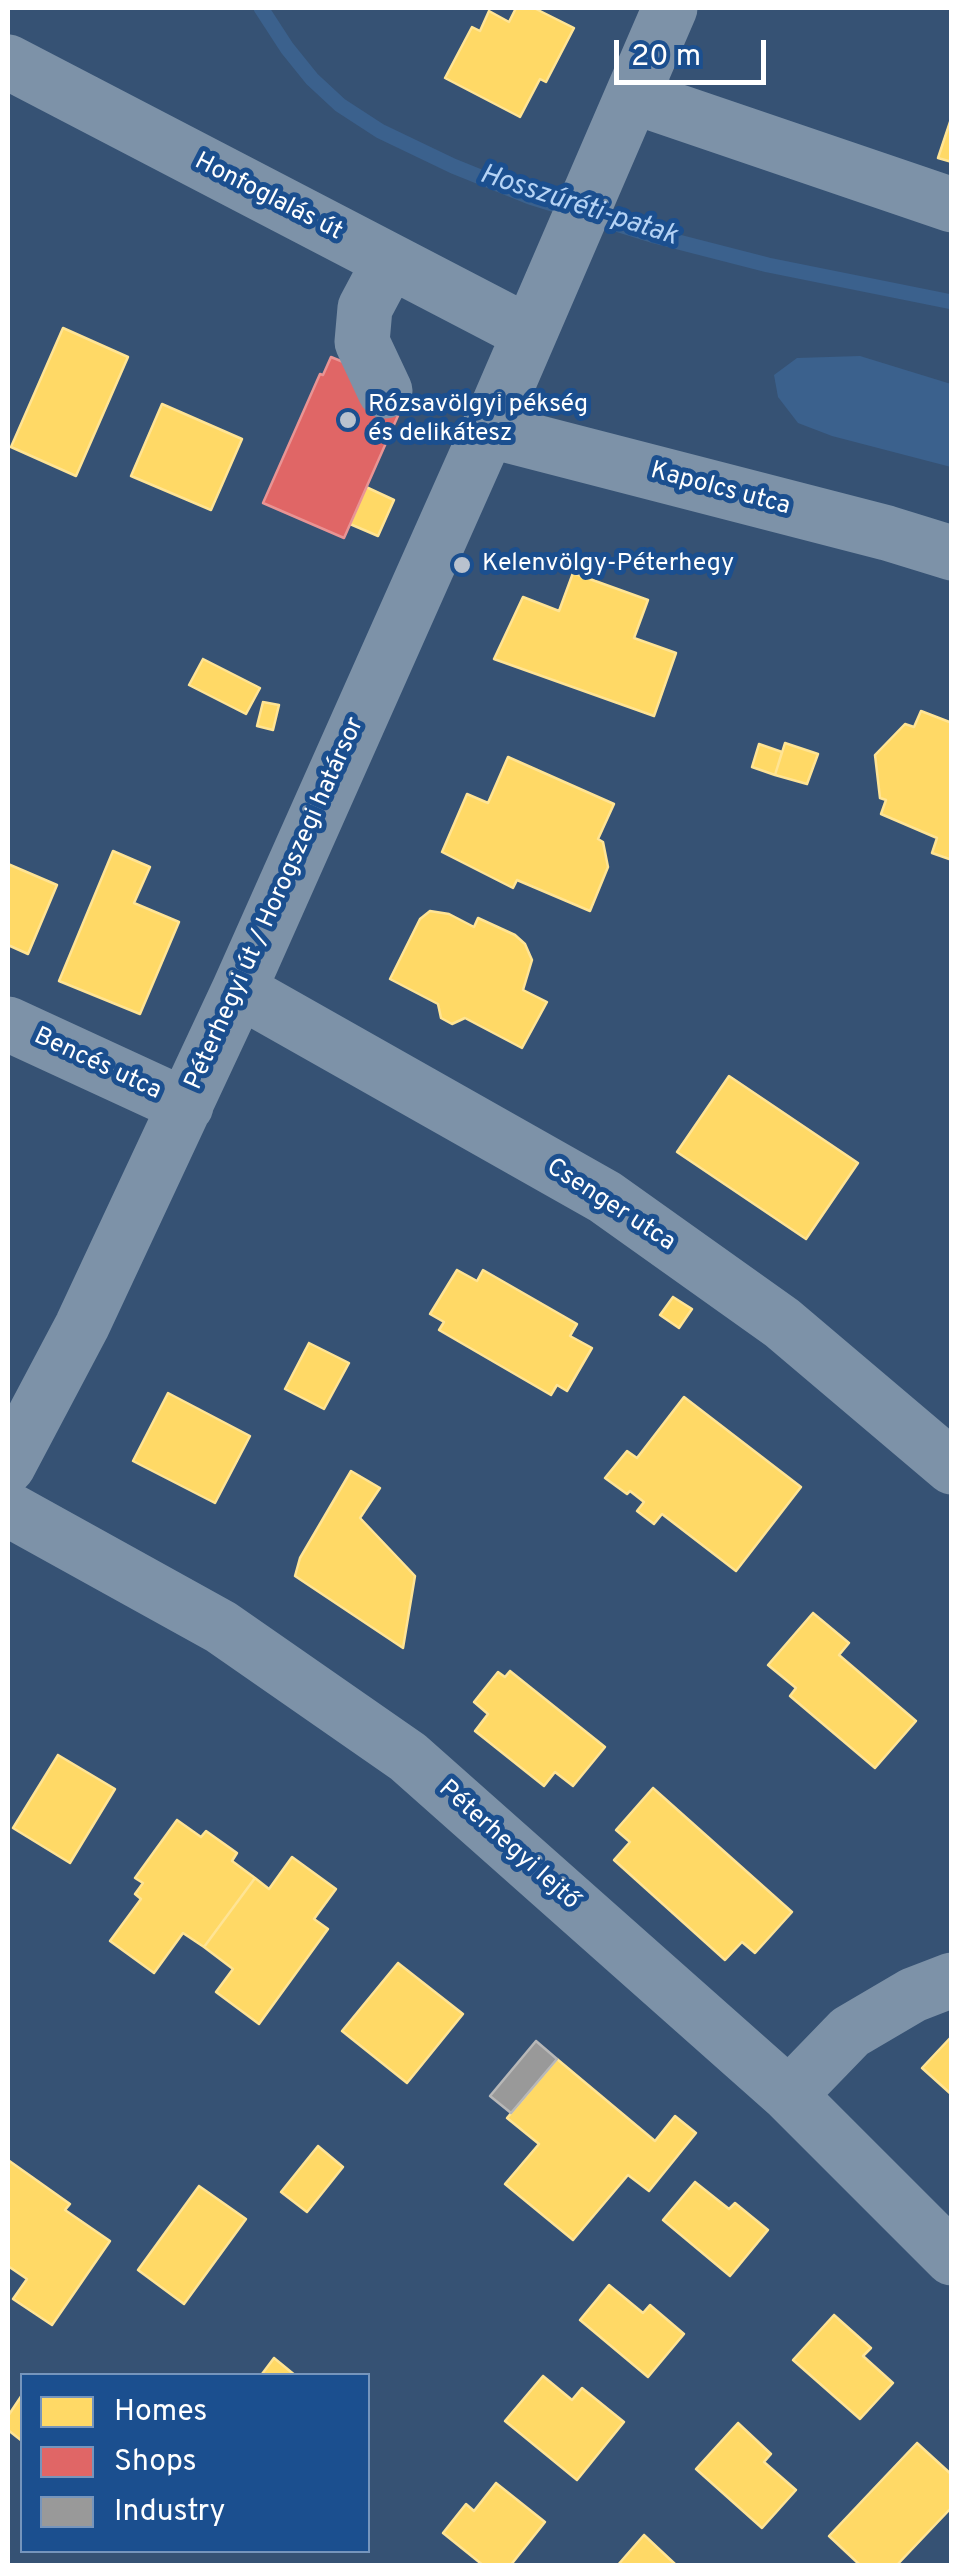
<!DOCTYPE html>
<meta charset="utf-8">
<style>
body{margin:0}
#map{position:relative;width:959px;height:2573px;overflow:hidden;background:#365274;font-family:Overpass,sans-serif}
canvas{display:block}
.frame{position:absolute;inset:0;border:10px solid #fff;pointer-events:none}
.legend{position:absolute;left:20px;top:2373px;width:350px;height:180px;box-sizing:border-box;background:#1b4f8f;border:2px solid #7695bc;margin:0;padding:12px 18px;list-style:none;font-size:30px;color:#fff}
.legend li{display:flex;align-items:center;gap:20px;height:50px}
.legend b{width:50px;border:2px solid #7695bc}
.scale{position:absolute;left:614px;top:40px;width:152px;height:45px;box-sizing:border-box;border:5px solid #fff;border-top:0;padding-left:12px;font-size:30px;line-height:35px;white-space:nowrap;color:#fff;-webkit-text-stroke:8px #1b4f8f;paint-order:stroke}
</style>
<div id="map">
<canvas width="959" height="2573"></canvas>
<div class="frame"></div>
<ul class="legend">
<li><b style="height:28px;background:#ffd966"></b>Homes</li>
<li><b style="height:28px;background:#e06666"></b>Shops</li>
<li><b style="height:28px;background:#999"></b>Industry</li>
</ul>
<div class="scale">20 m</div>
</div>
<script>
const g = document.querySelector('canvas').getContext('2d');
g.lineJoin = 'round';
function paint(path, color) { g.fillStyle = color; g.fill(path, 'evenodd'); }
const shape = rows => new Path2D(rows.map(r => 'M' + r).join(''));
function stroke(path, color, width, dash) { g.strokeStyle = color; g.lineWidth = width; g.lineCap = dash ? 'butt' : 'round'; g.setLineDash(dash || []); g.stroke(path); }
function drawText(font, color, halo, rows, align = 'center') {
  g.font = font + ' Overpass,sans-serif'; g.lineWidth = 10; g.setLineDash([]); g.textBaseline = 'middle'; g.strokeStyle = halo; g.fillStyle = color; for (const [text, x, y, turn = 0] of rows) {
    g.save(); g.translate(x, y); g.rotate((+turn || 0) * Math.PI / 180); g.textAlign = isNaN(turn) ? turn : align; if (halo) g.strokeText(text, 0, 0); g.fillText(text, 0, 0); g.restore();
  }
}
paint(shape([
 [860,356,951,384,951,467,832,436,798,423,778,397,774,375,797,358]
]), '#3b618d');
const homes = shape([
 [516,8,534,8,574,28,546,82,540,79,520,117,445,78,472,27,480,31,489,11,509,22,516,8],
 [952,116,952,162,938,158,952,116],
 [63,328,128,357,76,476,11,447,63,328],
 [162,404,242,439,211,510,131,476,162,404],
 [366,487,394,500,378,536,350,524,366,487],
 [573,573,648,600,634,638,676,653,654,716,494,659,523,597,559,611,573,573],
 [203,659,260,688,246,714,189,685,203,659],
 [263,702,279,705,273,730,257,726,263,702],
 [921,711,952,723,952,860,932,853,937,838,881,814,886,800,880,798,875,755,905,724,914,727,921,711],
 [785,743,818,754,807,784,775,775,785,743],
 [759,744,782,752,775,775,752,767,759,744],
 [508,757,614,804,598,839,603,842,608,867,590,911,517,880,513,888,442,852,467,794,488,803,508,757],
 [113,851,150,867,134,903,179,922,140,1014,59,981,113,851],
 [8,864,57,885,28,954,8,945,8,864],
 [430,911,449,914,474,927,478,918,515,935,525,944,532,960,523,990,547,1002,522,1048,465,1018,452,1024,441,1018,438,1004,390,979,420,919,430,911],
 [729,1076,858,1163,806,1239,677,1152,729,1076],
 [457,1270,477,1281,483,1270,577,1324,570,1336,592,1348,567,1391,557,1385,551,1395,439,1330,444,1322,430,1314,457,1270],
 [673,1297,692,1309,679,1328,660,1315,673,1297],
 [309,1343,349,1363,324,1409,285,1389,309,1343],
 [168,1393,250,1436,215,1503,133,1461,168,1393],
 [684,1397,801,1487,736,1571,662,1514,654,1524,637,1511,644,1502,630,1491,627,1494,605,1478,627,1451,637,1458,684,1397],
 [351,1471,380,1488,360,1518,415,1576,403,1648,295,1576,300,1558,351,1471],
 [813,1613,849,1643,839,1655,916,1721,875,1768,790,1696,796,1688,768,1665,813,1613],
 [510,1671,605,1747,573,1786,555,1772,544,1786,475,1731,488,1714,474,1702,498,1672,505,1677,510,1671],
 [58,1755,115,1789,70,1863,13,1828,58,1755],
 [653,1788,792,1912,755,1953,742,1942,725,1960,614,1860,630,1842,616,1830,653,1788],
 [177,1820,201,1837,206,1831,237,1853,232,1861,255,1878,204,1947,183,1933,154,1973,110,1941,141,1899,135,1894,143,1883,135,1878,177,1820],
 [292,1857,336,1889,314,1919,328,1929,259,2024,216,1992,233,1969,204,1947,255,1878,269,1889,292,1857],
 [398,1963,463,2014,407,2083,342,2031,398,1963],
 [952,2036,952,2095,922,2068,952,2036],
 [557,2059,655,2141,675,2116,696,2133,649,2191,628,2175,573,2240,505,2184,539,2144,507,2118,557,2059],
 [318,2146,343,2167,307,2212,281,2192,318,2146],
 [8,2160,70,2204,65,2210,110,2241,52,2325,13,2299,27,2279,8,2266,8,2160],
 [695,2182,729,2209,735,2203,768,2230,730,2276,663,2220,695,2182],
 [199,2186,246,2219,184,2304,138,2270,199,2186],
 [609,2285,643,2313,650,2305,684,2334,648,2377,580,2320,609,2285],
 [834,2315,871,2348,863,2356,893,2383,860,2419,793,2360,834,2315],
 [274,2358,296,2376,262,2374,274,2358],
 [543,2376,572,2400,582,2388,624,2422,577,2480,505,2421,543,2376],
 [22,2395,22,2441,8,2430,8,2416,22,2395],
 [738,2423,771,2454,764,2462,796,2490,762,2528,696,2469,738,2423],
 [917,2443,952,2475,952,2507,896,2566,861,2566,829,2536,917,2443],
 [496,2483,545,2522,510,2566,484,2566,443,2533,466,2504,474,2511,496,2483],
 [644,2535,675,2564,673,2566,617,2566,644,2535]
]);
paint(homes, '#ffd966');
stroke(homes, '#ffe494', 2.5);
const shops = shape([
 [331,357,363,370,401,409,344,538,263,503,320,374,323,375,331,357]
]);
paint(shops, '#e06666');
stroke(shops, '#e99494', 2.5);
const industry = shape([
 [536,2041,557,2059,511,2113,490,2096,536,2041]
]);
paint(industry, '#999');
stroke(industry, '#b8b8b8', 2.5);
stroke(shape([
 [261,8,287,48,312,79,340,105,380,131,453,166,530,197,655,236,768,265,952,302]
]), '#3b618d', 15);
stroke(shape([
 [8,62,529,333],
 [632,96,952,205],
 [385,391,362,342,365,308,390,261],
 [488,430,887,533,952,553],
 [239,990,605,1197,782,1323,952,1467],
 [8,1024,186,1106],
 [8,1466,82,1326,239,990,488,430,670,8],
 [8,1509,221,1627,408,1757,789,2095,952,2258],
 [789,2095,850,2032,913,1995,952,1980]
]), '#7d92a8', 55);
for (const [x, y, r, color] of [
 [348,420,10,"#b9c2ce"],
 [462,565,10,"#b9c2ce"]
]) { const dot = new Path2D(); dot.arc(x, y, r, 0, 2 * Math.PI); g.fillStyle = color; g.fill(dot); stroke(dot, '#1b4f8f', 4); }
drawText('25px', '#fff', '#1b4f8f', [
 ["Honfoglalás út",268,198,27],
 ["Kapolcs utca",720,490,15],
 ["Péterhegyi út / Horogszegi határsor",276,904,-66],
 ["Bencés utca",97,1065,25],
 ["Csenger utca",610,1206,33],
 ["Péterhegyi lejtő",508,1846,42]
]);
drawText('25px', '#fff', '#1b4f8f', [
 ["Rózsavölgyi pékség",368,406],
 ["és delikátesz",368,435],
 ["Kelenvölgy-Péterhegy",482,565]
], 'left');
drawText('italic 28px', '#b5d3f5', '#1b4f8f', [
 ["Hosszúréti-patak",578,207,18]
]);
</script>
